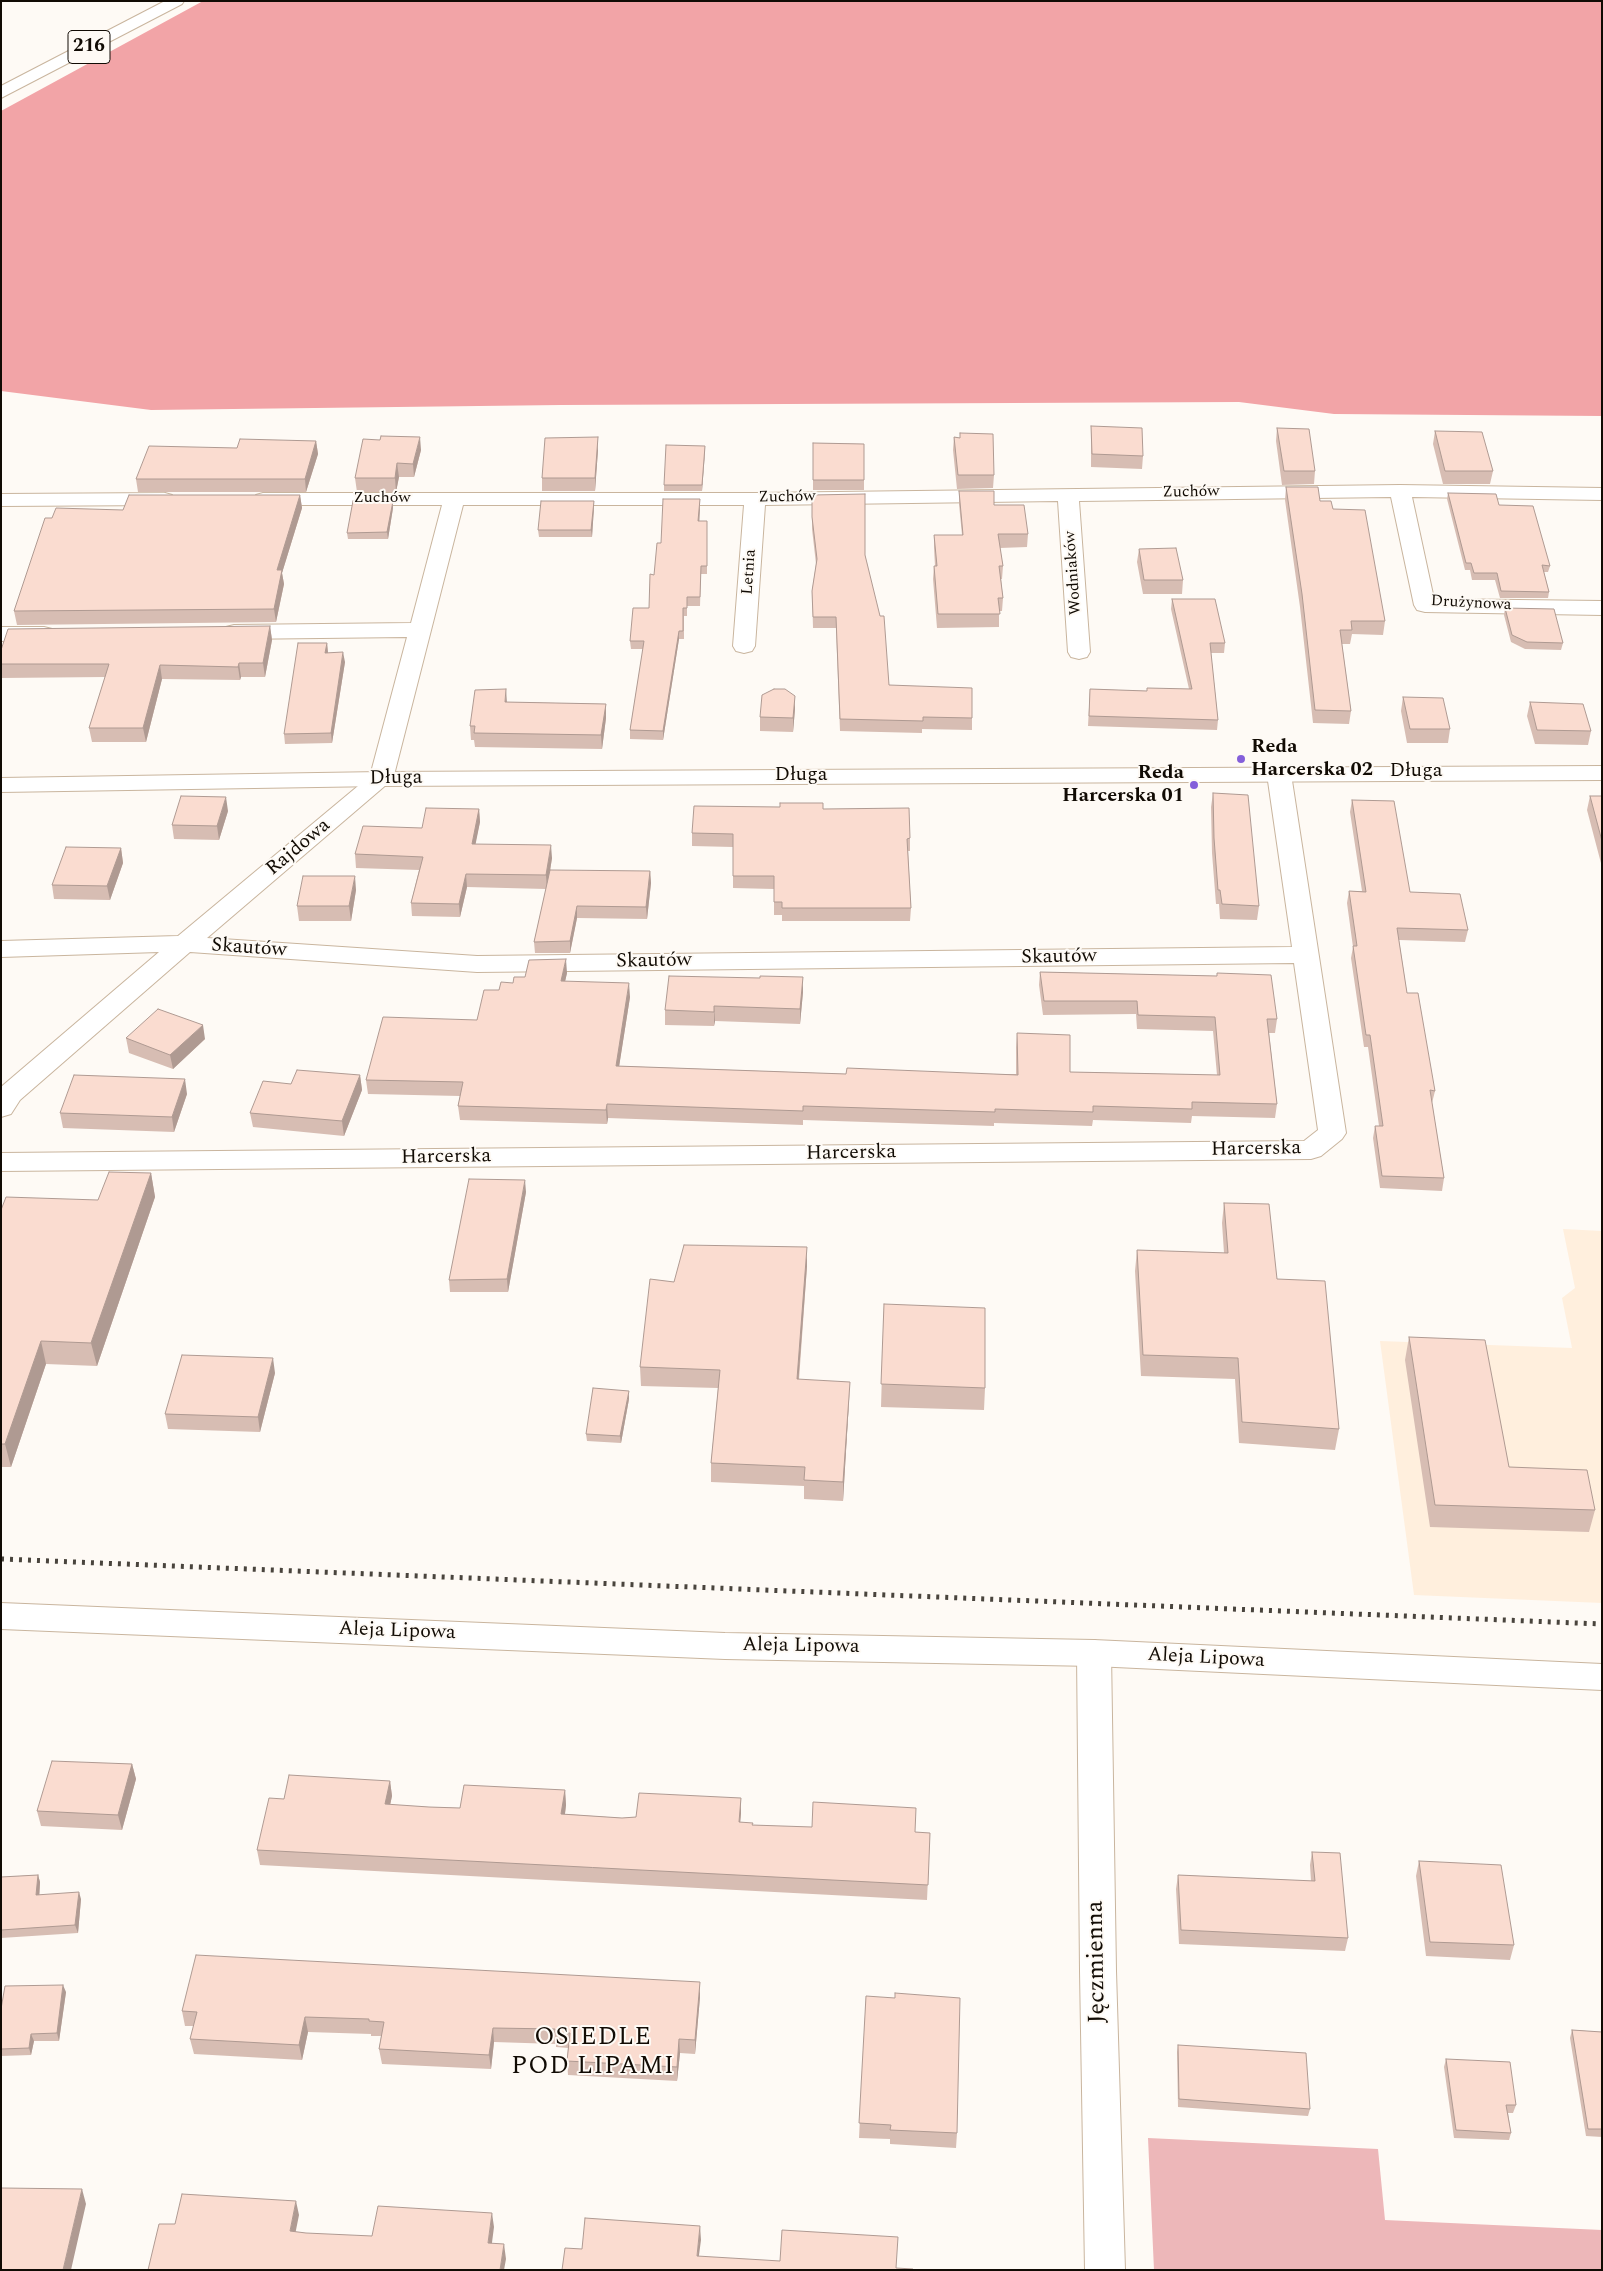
<!DOCTYPE html>
<meta charset="utf-8">
<style>
body{margin:0}
#map{position:relative;width:1603px;height:2271px;overflow:hidden;background:#fefaf5;font-family:Spectral,serif}
canvas{display:block}
.frame{position:absolute;inset:0;border:2px solid #110b04;pointer-events:none}
</style>
<div id="map">
<canvas width="1603" height="2271"></canvas>
<div class="frame"></div>
</div>
<script>
const g = document.querySelector('canvas').getContext('2d');
g.lineJoin = 'round';
function paint(path, color) { g.fillStyle = color; g.fill(path, 'evenodd'); }
const shape = rows => new Path2D(rows.map(r => 'M' + r).join(''));
function stroke(path, color, width, dash) { g.strokeStyle = color; g.lineWidth = width; g.lineCap = dash ? 'butt' : 'round'; g.setLineDash(dash || []); g.stroke(path); }
function drawText(font, color, halo, rows, align = 'center') {
  g.font = font + ' Spectral,serif'; g.lineWidth = 4; g.setLineDash([]); g.textBaseline = 'middle'; g.strokeStyle = halo; g.fillStyle = color; for (const [text, x, y, turn = 0] of rows) {
    g.save(); g.translate(x, y); g.rotate((+turn || 0) * Math.PI / 180); g.textAlign = isNaN(turn) ? turn : align; if (halo) g.strokeText(text, 0, 0); g.fillText(text, 0, 0); g.restore();
  }
}
paint(shape([
 [1563,1229,1602,1231,1602,1603,1414,1595,1380,1341,1572,1348,1562,1298,1575,1288]
]), '#ffefdd');
paint(shape([
 [1148,2138,1378,2149,1385,2220,1602,2230,1602,2270,1154,2270]
]), '#edb7b9');
paint(shape([
 [203,1,1602,1,1602,416,1334,414,1239,402,561,405,151,410,1,391,1,111]
]), '#f2a4a7');
const minor = shape([
 [1400,485,1602,488,1602,500,1412,497,1434,599,1602,601,1602,615,1425,612,1417,610,1414,605,1391,497,1079,501,1090,652,1087,657,1079,659,1071,657,1068,652,1058,501,765,505,755,646,752,651,744,653,736,651,733,646,744,505,463,505,393,779,207,938,477,956,1292,947,1267,774,1271,769,1279,767,1287,769,1291,774,1346,1133,1342,1139,1321,1156,1311,1159,1,1171,1,1153,1304,1141,1318,1130,1294,963,477,972,190,952,20,1100,11,1114,1,1117,1,1087,159,952,1,957,1,941,178,936,370,776,407,637,234,639,226,637,223,632,226,627,234,625,411,623,442,505,263,505,256,503,253,499,256,495,263,493,755,493,1400,485],
 [165,493,172,495,175,499,172,503,165,505,1,506,1,494,165,493],
 [1,627,44,627,52,629,55,634,52,639,44,641,1,641,1,627],
 [1094,1640,1106,1644,1111,1653,1116,1971,1125,2270,1085,2270,1080,1971,1077,1653,1082,1644,1094,1640]
]);
const tertiary = shape([
 [1602,766,1602,780,381,786,1,792,1,778,381,772,1602,766],
 [1,1603,725,1633,1094,1640,1602,1664,1602,1690,1094,1666,725,1659,1,1629,1,1603]
]);
const primary = shape([
 [165,1,184,1,182,4,1,98,1,86,165,1]
]);
stroke(minor, '#c9b59e', 2);
stroke(tertiary, '#c9b59e', 2);
stroke(primary, '#c9b59e', 2);
paint(minor, '#fff');
paint(tertiary, '#fff');
paint(primary, '#fff');
stroke(shape([
 [1,1559,1602,1624]
]), '#49443d', 5, [3, 6]);
paint(shape([
 [1091,426,1143,456,1142,469,1091,467],
 [1277,428,1315,471,1314,484,1282,485,1276,441],
 [1435,431,1493,471,1490,484,1443,484,1433,444],
 [954,437,960,438,994,475,993,488,957,489,953,450],
 [316,441,318,454,306,492,138,492,136,479,237,448],
 [813,443,864,444,864,490,813,490],
 [705,446,702,491,664,491,664,485],
 [421,450,414,477,399,477,396,492,357,492,355,478],
 [598,450,595,491,542,491,542,478],
 [1286,487,1320,501,1333,509,1385,621,1383,635,1352,634,1350,644,1342,644,1351,711,1349,724,1313,723,1300,607,1285,500],
 [959,491,994,505,1028,534,1027,547,1000,548,1003,566,1002,579,1001,579,1003,598,1002,611,999,611,999,627,937,628,933,579,934,566,935,566,934,548,934,535,962,535,959,504],
 [1448,493,1499,505,1550,566,1548,572,1544,572,1549,592,1548,598,1500,598,1495,580,1472,580,1470,570,1465,570,1447,499],
 [300,495,302,508,282,573,284,584,276,622,17,625,14,611,52,518,123,510],
 [812,495,865,555,889,685,972,718,972,730,922,729,922,733,840,731,836,628,813,628,812,591,816,564,812,529],
 [700,499,699,521,707,521,707,574,701,574,700,606,687,606,687,616,684,616,684,639,679,639,663,740,630,739,630,730,643,649,631,649,630,641,649,608,661,543],
 [594,507,592,537,539,537,538,530],
 [393,508,388,539,348,539,347,533],
 [1139,549,1183,580,1182,594,1143,594,1137,562],
 [1172,599,1225,643,1224,653,1211,653,1218,720,1217,730,1088,726,1090,689,1147,691,1189,689,1171,609],
 [1505,608,1563,643,1561,650,1525,649,1511,642,1504,615],
 [270,626,272,640,265,677,241,677,240,680,162,679,146,742,92,742,89,728,105,677,1,678,1,650],
 [327,643,328,653,345,662,332,743,285,744,284,734],
 [1403,697,1450,729,1448,743,1407,743,1401,711],
 [507,702,606,704,606,718,602,749,475,747,474,740,471,740,470,726],
 [1530,702,1591,731,1588,745,1535,744,1527,716],
 [795,709,793,732,760,731,760,717],
 [1213,793,1259,906,1257,920,1220,919,1219,904,1216,904,1212,853,1211,807],
 [1590,796,1602,796,1602,867,1587,810],
 [1352,800,1410,892,1468,930,1465,942,1399,940,1407,993,1435,1091,1432,1103,1444,1178,1442,1191,1380,1188,1373,1138,1375,1126,1379,1126,1368,1047,1364,1047,1351,958,1353,947,1347,903,1349,891,1362,891,1350,812],
 [479,809,480,822,475,844,552,858,550,871,650,871,651,883,647,919,577,918,570,953,535,953,534,942,546,889,467,887,460,917,412,916,411,903,419,870,356,868,355,854,422,828],
 [823,809,910,838,910,851,908,851,911,908,910,921,782,921,782,915,774,915,774,889,733,888,733,847,692,846,692,833],
 [228,811,219,840,174,839,172,825],
 [121,848,123,863,110,900,54,899,52,885],
 [356,890,351,921,299,921,297,906],
 [1040,972,1217,976,1217,973,1277,1019,1275,1033,1269,1033,1277,1104,1275,1118,1192,1116,1191,1123,1093,1120,1092,1126,994,1123,994,1126,803,1120,803,1125,608,1118,607,1124,460,1120,458,1106,460,1096,368,1094,366,1080,477,1020,499,990,525,977,567,973,565,981,630,997,619,1066,846,1074,1016,1074,1016,1047,1017,1033,1070,1072,1217,1075,1213,1031,1137,1029,1136,1014,1043,1015,1039,985],
 [803,992,800,1024,715,1021,714,1026,665,1025,665,1010],
 [126,1038,205,1039,173,1069,129,1053],
 [360,1075,362,1090,344,1136,253,1127,250,1113,291,1084],
 [187,1094,174,1132,63,1128,60,1113],
 [151,1173,155,1197,97,1366,46,1364,11,1467,1,1467,1,1210,98,1200],
 [526,1192,508,1292,450,1292,449,1280],
 [1224,1203,1277,1279,1339,1429,1335,1450,1239,1443,1235,1379,1141,1376,1135,1271,1137,1250,1224,1253,1222,1223],
 [807,1266,799,1380,849,1401,843,1501,804,1499,804,1486,711,1482,711,1463,718,1388,641,1386,640,1367,674,1282],
 [884,1304,985,1388,984,1410,881,1407],
 [1409,1337,1509,1467,1595,1510,1589,1532,1430,1527,1405,1360],
 [275,1373,260,1432,168,1429,165,1414],
 [629,1399,621,1443,587,1441,586,1434],
 [132,1764,136,1779,122,1830,41,1826,37,1811],
 [390,1781,392,1796,390,1805,429,1807,460,1808,565,1790,566,1805,565,1814,622,1818,636,1817,741,1798,741,1813,740,1822,753,1825,930,1833,927,1900,260,1865,257,1850,284,1799],
 [1312,1852,1348,1938,1345,1951,1179,1944,1176,1889,1178,1875,1311,1881,1310,1865],
 [1419,1861,1514,1945,1510,1960,1426,1956,1416,1876],
 [38,1875,40,1882,39,1895,81,1899,78,1933,1,1938,1,1877],
 [66,1992,59,2041,34,2041,31,2055,1,2056,1,2009],
 [866,1996,957,2133,956,2148,890,2144,890,2139,859,2138],
 [700,1997,695,2054,680,2053,677,2081,568,2075,567,2061,568,2048,556,2047,556,2044,494,2042,491,2069,382,2064,379,2049,381,2036,371,2036,371,2034,308,2032,302,2060,194,2054,190,2039,194,2026,185,2026,182,2011],
 [1572,2030,1602,2032,1602,2137,1586,2136,1570,2038],
 [1178,2045,1310,2109,1308,2116,1178,2107,1177,2052],
 [1446,2059,1516,2105,1513,2113,1508,2113,1511,2133,1509,2140,1454,2138,1444,2067]
]), '#d7bdb3');
paint(shape([
 [420,437,421,450,414,477,413,464],
 [598,437,598,450,595,491,595,478],
 [316,441,318,454,306,492,305,479],
 [705,446,705,452,702,491,702,485],
 [397,463,399,477,396,492,395,478],
 [300,495,302,508,282,573,284,584,276,622,274,609,277,570],
 [700,499,700,507,699,529,698,521],
 [393,501,393,508,388,539,387,532],
 [594,501,594,507,592,537,591,530],
 [270,626,272,640,265,677,263,663],
 [679,631,679,639,663,740,663,731],
 [327,643,328,653,325,653],
 [343,652,345,662,332,743,331,733],
 [239,663,241,677,240,680,238,667],
 [160,665,162,679,146,742,143,728],
 [506,689,507,703,505,702],
 [795,696,795,709,793,732,793,718],
 [606,704,606,718,602,749,601,735],
 [226,797,228,811,219,840,217,826],
 [479,809,480,822,473,857,472,844],
 [551,845,552,858,547,889,546,875],
 [121,848,123,863,110,900,107,886],
 [650,871,651,883,647,919,646,907],
 [466,874,467,887,460,917,459,904],
 [355,876,356,890,351,921,349,906],
 [577,906,577,918,570,953,570,941],
 [566,959,567,973,562,995,561,981],
 [803,977,803,992,800,1024,800,1009],
 [629,983,630,997,617,1080,616,1066],
 [714,1006,715,1021,714,1026],
 [203,1025,205,1039,173,1069,170,1055],
 [360,1075,362,1090,344,1136,342,1121],
 [185,1079,187,1094,174,1132,172,1117],
 [607,1104,608,1118,607,1124,606,1110],
 [151,1173,155,1197,97,1366,91,1343],
 [525,1180,526,1192,508,1292,507,1279],
 [807,1247,807,1266,797,1398,797,1379],
 [41,1341,46,1364,11,1467,5,1444],
 [273,1358,275,1373,260,1432,258,1417],
 [850,1382,849,1401,843,1501,843,1482],
 [629,1391,629,1399,621,1443,620,1436],
 [132,1764,136,1779,122,1830,118,1815],
 [390,1781,392,1796,387,1819,385,1804],
 [565,1790,566,1805,563,1829,561,1814],
 [741,1798,741,1813,739,1837,739,1822],
 [38,1875,40,1882,39,1903,36,1895],
 [79,1892,81,1899,78,1933,75,1925],
 [700,1982,700,1997,695,2054,695,2040],
 [63,1985,66,1992,59,2041,57,2033],
 [305,2017,308,2032,302,2060,299,2045],
 [493,2028,494,2042,491,2069,489,2055],
 [31,2034,34,2041,31,2055,29,2048],
 [679,2039,680,2053,677,2081,677,2067],
 [82,2189,86,2204,71,2270,63,2270],
 [296,2201,299,2215,293,2245,290,2231],
 [492,2213,494,2227,490,2258,488,2243],
 [700,2226,701,2240,697,2270,697,2256],
 [504,2244,506,2259,504,2270,500,2270]
]), '#af9a92');
const building = shape([
 [1091,426,1142,428,1143,456,1092,454,1091,426],
 [1277,428,1309,429,1315,471,1284,471,1277,428],
 [1435,431,1482,432,1493,471,1445,471,1435,431],
 [960,433,993,434,994,475,958,475,954,437,960,438,960,433],
 [381,436,420,437,413,464,397,463,395,478,355,478,363,439,380,440,381,436],
 [598,437,595,478,542,478,545,438,598,437],
 [240,439,316,441,305,479,136,479,149,446,237,448,240,439],
 [813,443,864,444,864,480,813,480,813,443],
 [666,445,705,446,702,485,664,485,666,445],
 [1286,487,1318,487,1320,501,1331,501,1333,509,1365,510,1385,621,1351,621,1352,630,1340,630,1351,711,1315,710,1302,594,1286,487],
 [959,491,994,491,994,505,1024,505,1028,534,998,534,1003,566,999,566,1003,598,998,598,1000,614,938,614,934,566,937,566,934,535,963,535,959,491],
 [1448,493,1496,494,1499,505,1533,506,1550,566,1542,565,1549,592,1501,591,1497,573,1474,573,1471,563,1466,563,1448,493],
 [865,494,865,555,880,616,884,616,889,685,972,688,972,718,923,717,923,721,840,719,836,617,813,617,812,591,817,559,812,517,812,495,865,494],
 [129,495,300,495,277,570,282,570,274,609,14,611,45,518,52,518,56,508,123,510,129,495],
 [663,499,700,499,698,521,707,521,707,566,701,566,700,597,687,597,687,608,683,608,683,631,679,631,663,731,630,730,644,641,630,641,633,608,649,608,650,574,654,575,657,543,661,543,663,499],
 [353,501,393,501,387,532,347,533,353,501],
 [541,501,594,501,591,530,538,530,541,501],
 [1176,548,1183,580,1144,580,1139,549,1176,548],
 [1172,599,1215,599,1225,643,1210,643,1218,720,1089,716,1090,689,1147,691,1147,688,1192,689,1172,599],
 [1505,608,1554,609,1563,643,1527,642,1512,635,1505,608],
 [270,626,263,663,239,663,238,667,160,665,143,728,89,728,109,664,1,664,1,650,8,629,270,626],
 [298,643,327,643,325,653,343,652,331,733,284,734,298,643],
 [506,689,505,702,606,704,601,735,474,733,475,726,470,726,475,690,506,689],
 [774,689,785,689,795,696,793,718,760,717,762,695,774,689],
 [1403,697,1443,698,1450,729,1410,729,1403,697],
 [1530,702,1583,704,1591,731,1537,730,1530,702],
 [1213,793,1248,795,1259,906,1222,904,1220,890,1218,890,1214,838,1213,793],
 [181,796,226,797,217,826,172,825,181,796],
 [1590,796,1602,796,1602,841,1590,796],
 [1352,800,1394,801,1410,892,1460,894,1468,930,1397,928,1407,993,1418,993,1435,1091,1430,1090,1444,1178,1382,1176,1375,1126,1383,1126,1370,1035,1366,1035,1353,946,1357,946,1349,891,1366,892,1352,800],
 [780,803,823,803,823,809,909,808,910,838,907,839,911,908,782,908,782,902,774,902,774,876,733,876,733,834,692,833,694,806,780,807,780,803],
 [426,808,479,809,472,844,551,845,546,875,466,874,459,904,411,903,423,857,355,854,363,826,422,828,426,808],
 [66,847,121,848,107,886,52,885,66,847],
 [550,870,650,871,646,907,577,906,570,941,534,942,550,870],
 [303,876,355,876,349,906,297,906,303,876],
 [566,959,561,981,629,983,616,1066,846,1074,847,1068,1018,1075,1017,1033,1070,1035,1070,1072,1220,1075,1215,1017,1138,1015,1137,1001,1044,1001,1040,972,1217,976,1217,973,1271,975,1277,1019,1267,1019,1277,1104,1192,1102,1192,1109,1093,1106,1093,1112,995,1109,995,1112,803,1106,803,1111,607,1104,606,1110,458,1106,463,1082,366,1080,383,1017,477,1020,484,990,499,990,501,982,513,983,514,977,525,977,529,960,566,959],
 [669,976,760,978,760,976,803,977,800,1009,714,1006,714,1012,665,1010,669,976],
 [158,1009,203,1025,170,1055,126,1038,158,1009],
 [297,1070,360,1075,342,1121,250,1113,263,1081,291,1084,297,1070],
 [74,1075,185,1079,172,1117,60,1113,74,1075],
 [109,1172,151,1173,91,1343,41,1341,5,1444,1,1444,1,1210,6,1197,98,1200,109,1172],
 [469,1179,525,1180,507,1279,449,1280,469,1179],
 [1224,1203,1269,1204,1277,1279,1325,1281,1339,1429,1242,1422,1238,1358,1143,1355,1137,1250,1228,1253,1224,1203],
 [684,1245,807,1247,797,1379,850,1382,843,1482,804,1480,805,1467,711,1463,720,1370,640,1367,650,1279,674,1282,684,1245],
 [884,1304,985,1308,985,1388,881,1384,884,1304],
 [1409,1337,1485,1340,1509,1467,1587,1470,1595,1510,1435,1505,1409,1337],
 [182,1355,273,1358,258,1417,165,1414,182,1355],
 [593,1388,629,1391,620,1436,586,1434,593,1388],
 [52,1761,132,1764,118,1815,37,1811,52,1761],
 [289,1775,390,1781,385,1804,429,1807,460,1808,464,1785,565,1790,561,1814,622,1818,636,1817,639,1793,741,1798,739,1822,753,1823,752,1825,812,1827,813,1802,916,1808,915,1832,930,1833,928,1885,257,1850,269,1798,284,1799,289,1775],
 [1312,1852,1340,1853,1348,1938,1181,1930,1178,1875,1315,1881,1312,1852],
 [1419,1861,1501,1865,1514,1945,1430,1942,1419,1861],
 [38,1875,36,1895,79,1892,75,1925,1,1930,1,1877,38,1875],
 [196,1955,700,1982,695,2040,679,2039,677,2067,567,2061,570,2033,555,2033,555,2029,493,2028,489,2055,379,2049,384,2022,369,2021,369,2019,305,2017,299,2045,190,2039,197,2012,182,2011,196,1955],
 [63,1985,57,2033,31,2034,29,2048,1,2049,1,2009,5,1986,63,1985],
 [895,1993,960,1998,957,2133,890,2130,891,2125,859,2123,866,1996,895,1998,895,1993],
 [1572,2030,1602,2032,1602,2129,1588,2129,1572,2030],
 [1178,2045,1306,2053,1310,2109,1179,2099,1178,2045],
 [1446,2059,1510,2062,1516,2105,1506,2105,1511,2133,1456,2130,1446,2059],
 [1,2188,82,2189,63,2270,1,2270,1,2188],
 [182,2194,296,2201,290,2231,306,2233,372,2236,378,2206,492,2213,488,2243,504,2244,500,2270,148,2270,159,2224,175,2224,182,2194],
 [585,2218,700,2226,697,2256,764,2260,780,2261,782,2230,898,2237,896,2268,913,2269,913,2270,562,2270,565,2248,582,2249,585,2218]
]);
paint(building, '#fadcd0');
stroke(building, '#af9a92', 1);
for (const [x, y, r, color] of [
 [1241,759,5,"#845fda"],
 [1194,785,5,"#845fda"]
]) { const dot = new Path2D(); dot.arc(x, y, r, 0, 2 * Math.PI); g.fillStyle = color; g.fill(dot); stroke(dot, '#fefaf5', 2); }
drawText('16px', '#110b04', '#fefaf5', [
 ["Zuchów",1191,493,-1],
 ["Zuchów",787,498,-1],
 ["Zuchów",382,499],
 ["Letnia",750,572,-86],
 ["Wodniaków",1074,573,-94],
 ["Drużynowa",1471,604,3]
]);
for (const [x, y, w] of [
 [89,47,42]
]) { const box = new Path2D(); box.roundRect(x - w / 2, y - 16.5, w, 33, 4); g.fillStyle = '#fefaf5'; g.fill(box); stroke(box, '#110b04', 1); }
drawText('bold 19px', '#110b04', null, [
 ["216",89,47]
]);
drawText('bold 20px', '#110b04', '#fefaf5', [
 ["Reda",1251,748],
 ["Harcerska 02",1251,771],
 ["Reda",1184,774,"right"],
 ["Harcerska 01",1184,797,"right"]
], 'left');
drawText('20px', '#110b04', '#fefaf5', [
 ["Długa",1416,772],
 ["Długa",801,776],
 ["Długa",396,779,-1],
 ["Rajdowa",299,848,-40],
 ["Skautów",249,949,4],
 ["Skautów",1059,958,-1],
 ["Skautów",654,962,-1],
 ["Harcerska",1256,1150,-1],
 ["Harcerska",851,1154,-1],
 ["Harcerska",446,1158,-1],
 ["Aleja Lipowa",397,1632,2],
 ["Aleja Lipowa",801,1647,1],
 ["Aleja Lipowa",1206,1659,3]
]);
drawText('24px', '#110b04', '#fefaf5', [
 ["Jęczmienna",1098,1962,-91]
]);
g.letterSpacing = '1px';
drawText('25px', '#110b04', '#fefaf5', [
 ["OSIEDLE",593,2039],
 ["POD LIPAMI",593,2068]
]);
g.letterSpacing = '0px';
</script>
